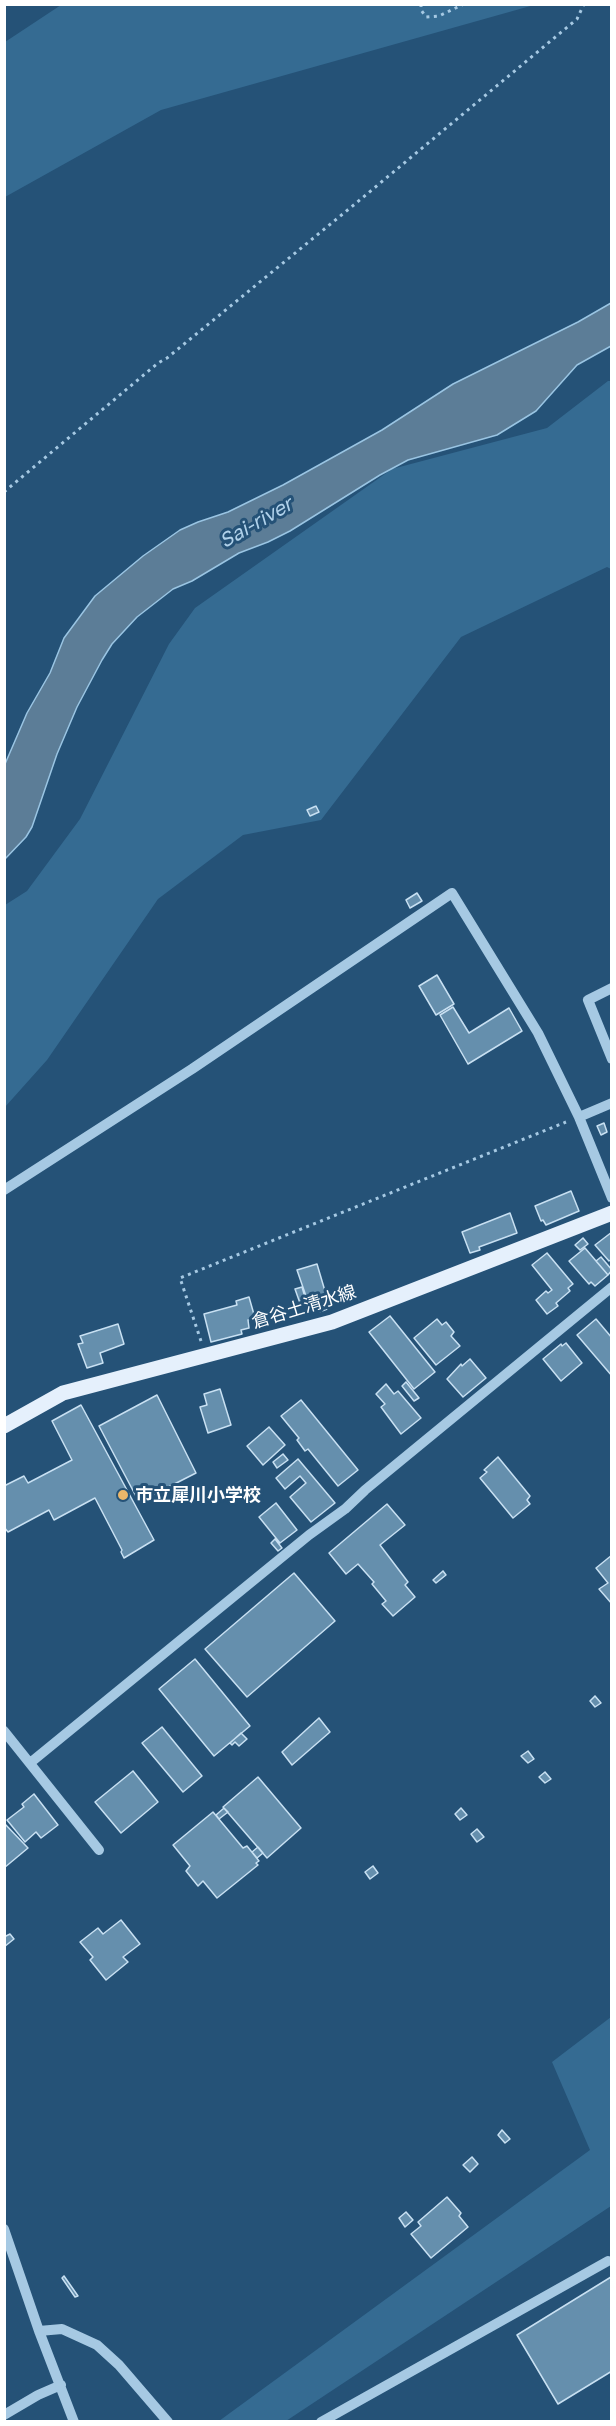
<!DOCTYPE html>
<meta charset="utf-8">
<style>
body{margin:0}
#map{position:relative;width:616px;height:2426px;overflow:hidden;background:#255277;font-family:"Golos Text",sans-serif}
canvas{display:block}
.frame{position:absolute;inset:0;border:6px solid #fff;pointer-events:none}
</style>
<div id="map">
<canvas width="616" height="2426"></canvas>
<div class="frame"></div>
</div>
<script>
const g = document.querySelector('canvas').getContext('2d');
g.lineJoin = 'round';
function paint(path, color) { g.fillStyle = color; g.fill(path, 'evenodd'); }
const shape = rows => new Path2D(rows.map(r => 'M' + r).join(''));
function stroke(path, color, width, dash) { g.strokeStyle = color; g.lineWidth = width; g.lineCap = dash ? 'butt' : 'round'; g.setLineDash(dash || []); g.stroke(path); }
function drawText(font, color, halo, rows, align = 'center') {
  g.font = font + ' "Golos Text","Noto Sans JP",sans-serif'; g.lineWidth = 6; g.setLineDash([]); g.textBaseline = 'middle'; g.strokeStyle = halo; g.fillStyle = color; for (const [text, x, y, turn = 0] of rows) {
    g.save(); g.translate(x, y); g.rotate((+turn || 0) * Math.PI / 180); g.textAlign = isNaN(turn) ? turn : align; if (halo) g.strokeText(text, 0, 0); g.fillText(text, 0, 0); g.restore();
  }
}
paint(shape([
 [61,5,61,4,534,5,161,110,5,197,5,42],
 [608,381,611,381,611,569,607,567,461,637,321,820,243,835,158,899,47,1060,5,1107,5,905,27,891,80,819,169,644,195,608,392,469,547,428],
 [611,2017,611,2206,286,2421,219,2421,590,2150,552,2062]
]), '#356b92');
const water = shape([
 [611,303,611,346,577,365,536,411,497,435,408,460,380,475,290,531,268,542,239,553,192,581,173,589,137,617,112,644,102,660,77,707,57,754,32,827,26,837,5,859,5,764,27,713,50,673,64,638,95,596,143,556,180,530,198,522,228,512,283,485,382,430,453,384,578,322,611,303]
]);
paint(water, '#5c7d97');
stroke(water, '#9ac5e3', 1.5);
const building = shape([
 [316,806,319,812,310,816,307,810,316,806],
 [417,893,422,901,410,908,406,900,417,893],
 [437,975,454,1004,436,1015,419,986,437,975],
 [453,1007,469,1033,509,1008,522,1031,468,1064,440,1015,453,1007],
 [604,1123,607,1132,601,1135,597,1126,604,1123],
 [571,1191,579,1211,546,1225,543,1220,541,1221,535,1206,571,1191],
 [510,1213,517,1233,479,1247,480,1250,470,1253,462,1232,510,1213],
 [612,1232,612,1259,609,1261,595,1245,612,1232],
 [583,1238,588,1244,580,1250,575,1245,583,1238],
 [585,1248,608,1275,595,1286,591,1282,589,1284,569,1261,585,1248],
 [547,1253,573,1284,568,1288,570,1291,556,1303,558,1306,547,1314,536,1300,546,1291,548,1293,552,1290,532,1265,547,1253],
 [601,1257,612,1270,608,1275,596,1261,601,1257],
 [317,1264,330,1308,319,1312,315,1300,308,1302,297,1270,317,1264],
 [302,1287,307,1304,301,1306,295,1289,302,1287],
 [249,1297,255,1318,248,1320,249,1328,241,1330,242,1334,211,1342,204,1314,237,1305,236,1301,249,1297],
 [390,1316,435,1372,414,1389,369,1332,390,1316],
 [437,1319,442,1325,446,1322,454,1332,451,1336,460,1346,436,1365,414,1338,437,1319],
 [596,1319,612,1338,612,1376,577,1335,596,1319],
 [118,1324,124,1344,100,1353,103,1363,87,1368,78,1344,83,1343,80,1336,118,1324],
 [566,1343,582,1363,561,1381,543,1359,561,1344,562,1346,566,1343],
 [470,1359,486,1378,463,1397,447,1379,461,1364,462,1366,470,1359],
 [406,1382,419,1398,414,1401,402,1386,406,1382],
 [386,1384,394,1394,398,1391,421,1418,401,1434,381,1407,385,1404,376,1394,386,1384],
 [220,1389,231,1425,208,1433,200,1407,207,1405,204,1394,220,1389],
 [157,1395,196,1473,139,1502,99,1426,157,1395],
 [301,1400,358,1470,338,1486,308,1449,305,1451,297,1440,299,1438,281,1416,301,1400],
 [81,1405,154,1540,124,1558,121,1552,122,1550,95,1498,54,1520,49,1510,8,1532,4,1527,4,1486,24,1476,28,1483,72,1460,52,1421,81,1405],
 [269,1427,285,1445,263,1465,247,1446,269,1427],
 [283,1454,288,1460,277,1468,273,1462,283,1454],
 [498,1457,530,1496,527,1500,530,1504,513,1518,480,1478,487,1472,484,1470,498,1457],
 [298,1459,335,1503,311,1522,290,1497,306,1483,300,1476,285,1489,276,1478,298,1459],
 [276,1503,297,1530,280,1543,259,1517,276,1503],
 [387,1504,405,1525,380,1545,408,1582,405,1585,415,1597,393,1616,382,1604,386,1601,372,1584,374,1582,358,1564,346,1574,329,1553,387,1504],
 [275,1539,282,1548,278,1551,271,1543,275,1539],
 [612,1555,612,1604,599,1589,608,1583,596,1568,612,1555],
 [443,1571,446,1575,436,1583,433,1580,443,1571],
 [294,1573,335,1621,247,1697,205,1649,294,1573],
 [195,1659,250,1726,214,1756,159,1689,195,1659],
 [595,1696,601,1703,595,1707,590,1701,595,1696],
 [319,1718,330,1732,292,1765,282,1752,319,1718],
 [162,1727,202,1776,183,1792,142,1743,162,1727],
 [241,1733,247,1739,239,1746,235,1742,232,1745,230,1743,241,1733],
 [528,1751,534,1759,528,1763,521,1756,528,1751],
 [133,1771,158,1802,121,1833,95,1802,133,1771],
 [545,1772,551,1779,545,1783,539,1777,545,1772],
 [258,1777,301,1828,267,1858,223,1807,258,1777],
 [34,1794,58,1825,41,1838,36,1832,25,1842,7,1820,24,1807,22,1804,34,1794],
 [224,1808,228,1812,219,1819,216,1815,224,1808],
 [461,1808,467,1815,460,1820,455,1814,461,1808],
 [213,1812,243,1848,247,1846,259,1861,256,1863,258,1865,217,1898,203,1881,198,1886,186,1871,190,1866,173,1845,213,1812],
 [4,1823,28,1848,4,1868,4,1823],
 [477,1829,484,1837,477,1842,471,1834,477,1829],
 [258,1847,263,1853,257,1858,252,1852,258,1847],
 [373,1866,378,1873,370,1879,365,1872,373,1866],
 [121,1920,140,1944,123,1957,128,1962,106,1980,90,1960,93,1957,80,1942,98,1928,103,1934,121,1920],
 [10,1934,14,1939,4,1947,4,1937,10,1934],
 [502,2130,510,2139,505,2143,498,2135,502,2130],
 [472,2157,478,2164,470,2172,463,2165,472,2157],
 [447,2197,461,2213,459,2216,468,2227,431,2258,411,2234,421,2226,418,2222,447,2197],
 [406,2212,413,2220,405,2227,399,2218,406,2212],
 [64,2276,78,2296,75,2297,62,2278,64,2276],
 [611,2277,612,2371,558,2404,517,2335,611,2277]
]);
paint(building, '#658fad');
stroke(building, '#c8e0f2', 1.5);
stroke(shape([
 [421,4,421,10,426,17,439,16,464,4],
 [4,492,158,363,167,358,355,204,577,19,584,4],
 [201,1341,180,1278,566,1122]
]), '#a6c9e3', 3, [3, 4.5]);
stroke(shape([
 [612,988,588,1000,612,1059],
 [579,1117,612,1103],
 [4,1190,192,1069,452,893,538,1033,579,1117,612,1198],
 [4,1731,99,1850],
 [30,1763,309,1535,345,1509,365,1490,612,1287],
 [4,2229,39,2331,74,2422],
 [39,2331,62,2329,97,2345,119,2365,168,2422],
 [4,2415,38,2395,61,2385],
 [321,2422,608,2261]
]), '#a6c9e3', 10);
stroke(shape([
 [4,1426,63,1393,332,1322,612,1213]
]), '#e5f0fc', 15);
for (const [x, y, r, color] of [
 [123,1495,6,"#ecb76a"]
]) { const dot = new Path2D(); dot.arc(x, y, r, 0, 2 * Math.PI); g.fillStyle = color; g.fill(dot); stroke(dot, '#255277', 2); }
drawText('18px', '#fff', '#255277', [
 ["倉谷土清水線",304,1307,-17]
]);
drawText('bold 18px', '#fff', '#255277', [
 ["市立犀川小学校",135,1495]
], 'left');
drawText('italic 20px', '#b1d2eb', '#255277', [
 ["Sai-river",256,523,-30]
]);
</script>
